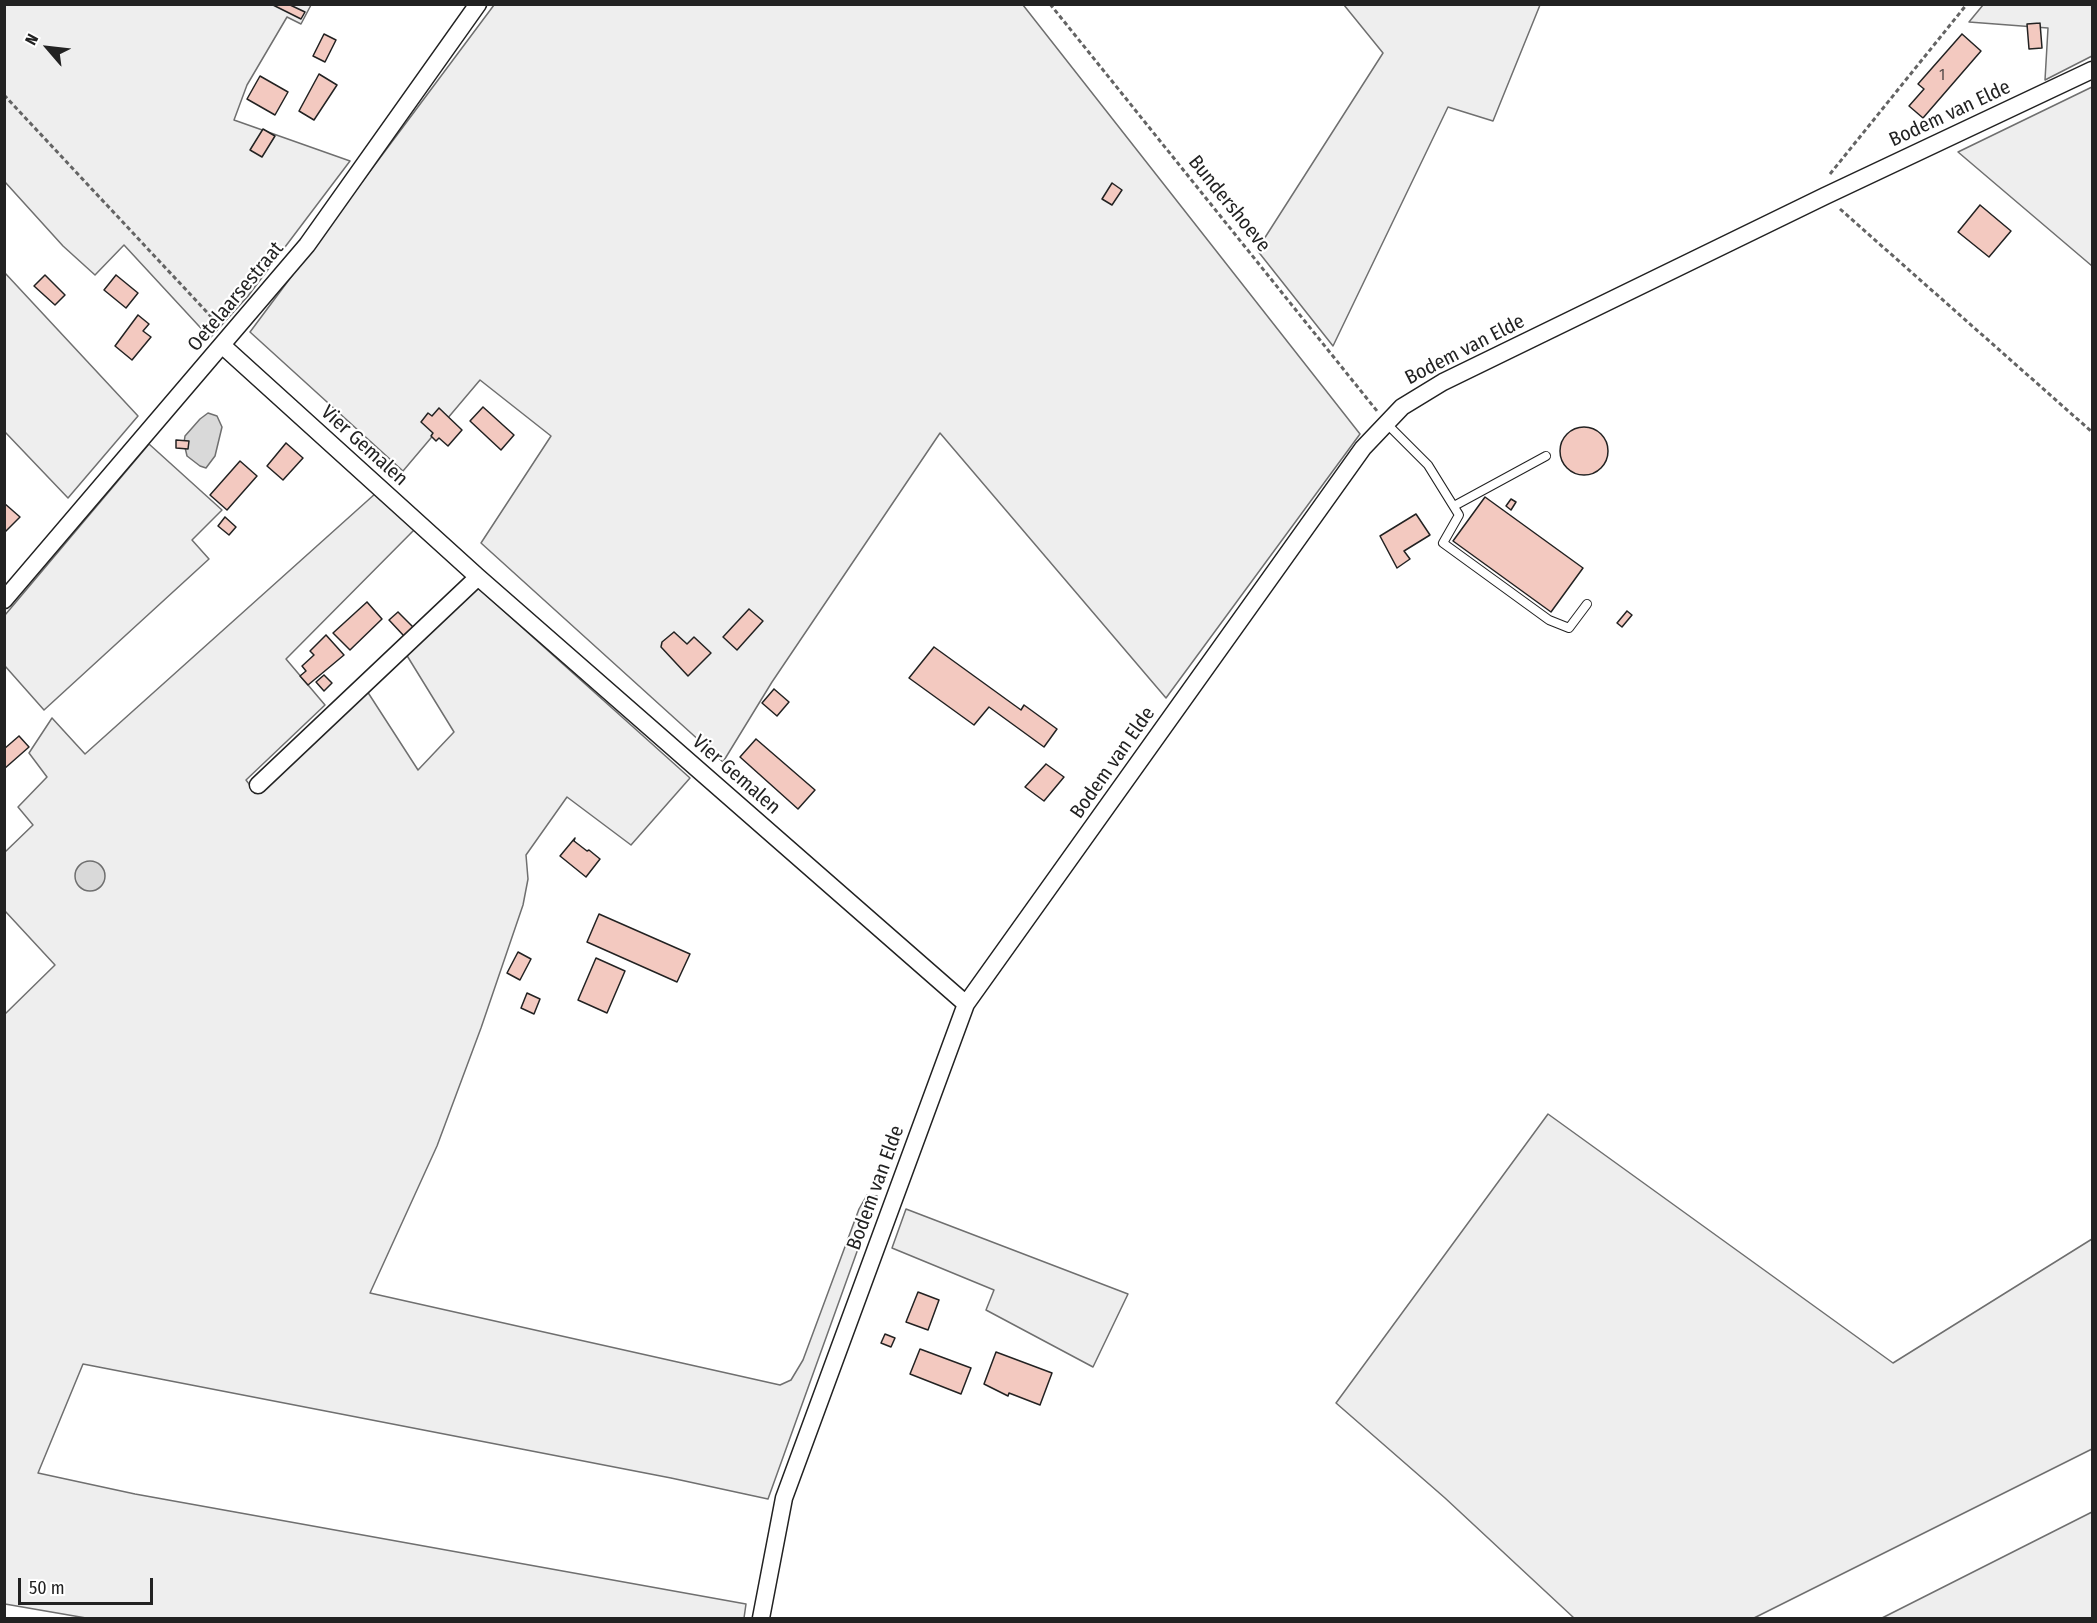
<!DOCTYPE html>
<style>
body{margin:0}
#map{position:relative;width:2097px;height:1623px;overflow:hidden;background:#fff;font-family:"Fira Sans Condensed",sans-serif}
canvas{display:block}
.frame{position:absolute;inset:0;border:6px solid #222;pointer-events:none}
.north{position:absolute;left:18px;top:18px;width:60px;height:60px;-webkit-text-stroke:4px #fff;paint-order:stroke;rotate:298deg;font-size:16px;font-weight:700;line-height:24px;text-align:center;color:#222}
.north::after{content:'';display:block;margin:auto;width:21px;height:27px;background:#222;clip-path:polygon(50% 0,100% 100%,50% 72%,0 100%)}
.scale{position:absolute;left:18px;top:1578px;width:135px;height:27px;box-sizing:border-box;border:3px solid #222;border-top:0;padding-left:8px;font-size:18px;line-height:21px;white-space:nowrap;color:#222;-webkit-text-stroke:4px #fff;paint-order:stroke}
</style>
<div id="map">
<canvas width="2097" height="1623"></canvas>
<div class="frame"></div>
<div class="north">N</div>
<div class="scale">50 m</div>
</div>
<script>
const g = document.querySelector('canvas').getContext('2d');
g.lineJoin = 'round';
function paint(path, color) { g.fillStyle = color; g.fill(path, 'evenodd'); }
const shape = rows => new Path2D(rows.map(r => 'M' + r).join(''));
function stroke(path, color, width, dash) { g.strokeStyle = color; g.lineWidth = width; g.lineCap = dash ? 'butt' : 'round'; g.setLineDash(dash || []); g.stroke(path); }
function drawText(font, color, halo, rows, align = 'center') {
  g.font = font + ' "Fira Sans Condensed",sans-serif'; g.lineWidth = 4.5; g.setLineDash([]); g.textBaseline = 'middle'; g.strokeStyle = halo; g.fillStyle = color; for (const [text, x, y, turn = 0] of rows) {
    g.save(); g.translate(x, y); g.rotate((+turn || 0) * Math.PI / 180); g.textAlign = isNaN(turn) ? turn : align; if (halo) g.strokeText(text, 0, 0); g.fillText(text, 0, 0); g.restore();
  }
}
const green = shape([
 [4,5,311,5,301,24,287,17,247,85,234,120,350,161,248,296,210,338,124,245,95,275,63,246,5,182,4,5],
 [494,5,1023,5,1360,434,1166,698,940,433,772,682,723,762,481,543,551,436,480,380,403,471,250,332,494,5],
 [1344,5,1540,5,1493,121,1448,107,1333,346,1257,250,1383,53,1344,5],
 [1983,5,2092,5,2092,56,2045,80,2048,28,1969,22,1983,5],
 [2092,87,2092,266,1958,152,2092,87],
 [5,273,138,416,68,498,5,432,5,273],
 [149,444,222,510,192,540,209,559,44,710,5,666,5,615,149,444],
 [376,493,415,529,286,659,325,705,246,780,256,793,367,691,418,770,454,732,406,654,477,587,690,778,631,845,567,797,526,855,528,879,523,905,481,1028,437,1146,370,1293,780,1385,791,1380,803,1360,859,1209,867,1195,877,1196,768,1499,671,1478,83,1364,38,1473,135,1494,746,1604,744,1618,86,1618,5,1604,5,1014,55,965,5,911,5,852,33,825,18,807,47,777,29,753,52,718,85,754,376,493],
 [1548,1114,1893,1363,2092,1239,2092,1449,1754,1618,1574,1618,1445,1498,1336,1403,1548,1114],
 [906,1209,1128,1294,1093,1367,986,1310,994,1290,892,1248,906,1209],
 [2092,1512,2092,1618,1882,1618,2092,1512]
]);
paint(green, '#eee');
stroke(green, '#6f6f6f', 1.5);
const water = shape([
 [208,413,217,416,222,427,215,456,206,468,200,466,187,456,184,443,185,436,200,419,208,413],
 '75 876a15 15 0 1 1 30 0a15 15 0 1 1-30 0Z'
]);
paint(water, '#d9d9d9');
stroke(water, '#6f6f6f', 1.5);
const building = shape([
 [271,4,288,4,305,12,301,19,271,4],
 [2040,23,2042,48,2029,49,2027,24,2040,23],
 [324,34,336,40,325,62,313,56,324,34],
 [1962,34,1981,51,1923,118,1909,106,1924,89,1918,84,1962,34],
 [319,74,337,85,314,120,299,111,319,74],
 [260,76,288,92,275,115,247,99,260,76],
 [263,129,275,136,262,157,250,150,263,129],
 [1112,183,1122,190,1112,205,1102,199,1112,183],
 [1980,205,2011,231,1989,257,1958,232,1980,205],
 [45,275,65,295,55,305,34,286,45,275],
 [116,275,138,293,126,308,104,290,116,275],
 [138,315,149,324,143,331,151,337,132,360,115,346,138,315],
 [483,407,514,435,501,450,470,421,483,407],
 [439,408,462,430,448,446,439,438,436,441,431,436,433,433,421,422,428,413,432,416,439,408],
 '1560 451a24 24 0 1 1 48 0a24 24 0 1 1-48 0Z',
 [176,440,189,441,188,449,176,448,176,440],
 [286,443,303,458,283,480,267,466,286,443],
 [240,461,257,476,227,510,210,495,240,461],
 [1485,497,1583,568,1551,612,1453,541,1485,497],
 [1511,499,1516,502,1511,510,1506,506,1511,499],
 [4,503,20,517,4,533,4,503],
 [1416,514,1430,535,1404,551,1410,559,1397,568,1380,536,1416,514],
 [225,517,236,527,229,535,218,526,225,517],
 [367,602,382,619,350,650,333,633,367,602],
 [749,609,763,621,737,650,723,637,749,609],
 [1627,611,1632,615,1622,627,1617,623,1627,611],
 [398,612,414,628,404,636,389,620,398,612],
 [674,632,687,644,694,637,711,653,688,676,661,647,662,642,674,632],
 [326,635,344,655,308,685,300,676,306,671,302,666,314,655,310,651,326,635],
 [934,647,1021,710,1024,705,1057,729,1044,747,989,707,974,725,909,678,934,647],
 [324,675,332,683,324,691,316,682,324,675],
 [774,689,789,702,777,716,762,703,774,689],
 [19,736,29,747,4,769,4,749,19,736],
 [756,739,815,790,798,809,740,757,756,739],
 [1046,764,1064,777,1044,801,1025,787,1046,764],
 [575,838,574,841,587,851,589,850,600,859,586,877,560,856,575,838],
 [599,914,690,954,677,982,587,942,599,914],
 [518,952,531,959,520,980,507,973,518,952],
 [596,958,625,971,607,1013,578,1000,596,958],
 [527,993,540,999,534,1014,521,1008,527,993],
 [918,1292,939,1300,928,1330,906,1322,918,1292],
 [885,1334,895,1338,891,1347,881,1343,885,1334],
 [920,1349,971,1368,961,1394,910,1374,920,1349],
 [996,1352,1052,1373,1040,1405,1009,1393,1008,1396,984,1384,996,1352]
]);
paint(building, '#f3c9c0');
stroke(building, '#222', 1.5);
const lane = shape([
 [1386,423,1428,465,1459,515,1443,543,1549,620,1569,628,1587,604],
 [1454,506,1546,456]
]);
const street = shape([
 [223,346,478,577,966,1004],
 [4,600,307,245,478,4],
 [258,785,478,577],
 [761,1618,784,1498,966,1004,1363,448,1402,407,1443,382,1825,196,2092,70]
]);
stroke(lane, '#222', 10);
stroke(street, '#222', 19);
stroke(shape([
 [1050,4,1377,411],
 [4,95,218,324],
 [1830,174,1967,4],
 [1840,209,2092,432]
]), '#646464', 3, [4.5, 3]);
stroke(lane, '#fff', 8);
stroke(street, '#fff', 16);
drawText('16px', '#564c4a', null, [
 ["1",1942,76]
]);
drawText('20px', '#222', '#fff', [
 ["Bodem van Elde",1950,114,-25],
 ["Bundershoeve",1229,204,51],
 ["Oetelaarsestraat",236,297,-50],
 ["Bodem van Elde",1465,350,-27],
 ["Vier Gemalen",364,446,42],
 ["Bodem van Elde",1113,763,-55],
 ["Vier Gemalen",736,775,41],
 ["Bodem van Elde",876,1188,-70]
]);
</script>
